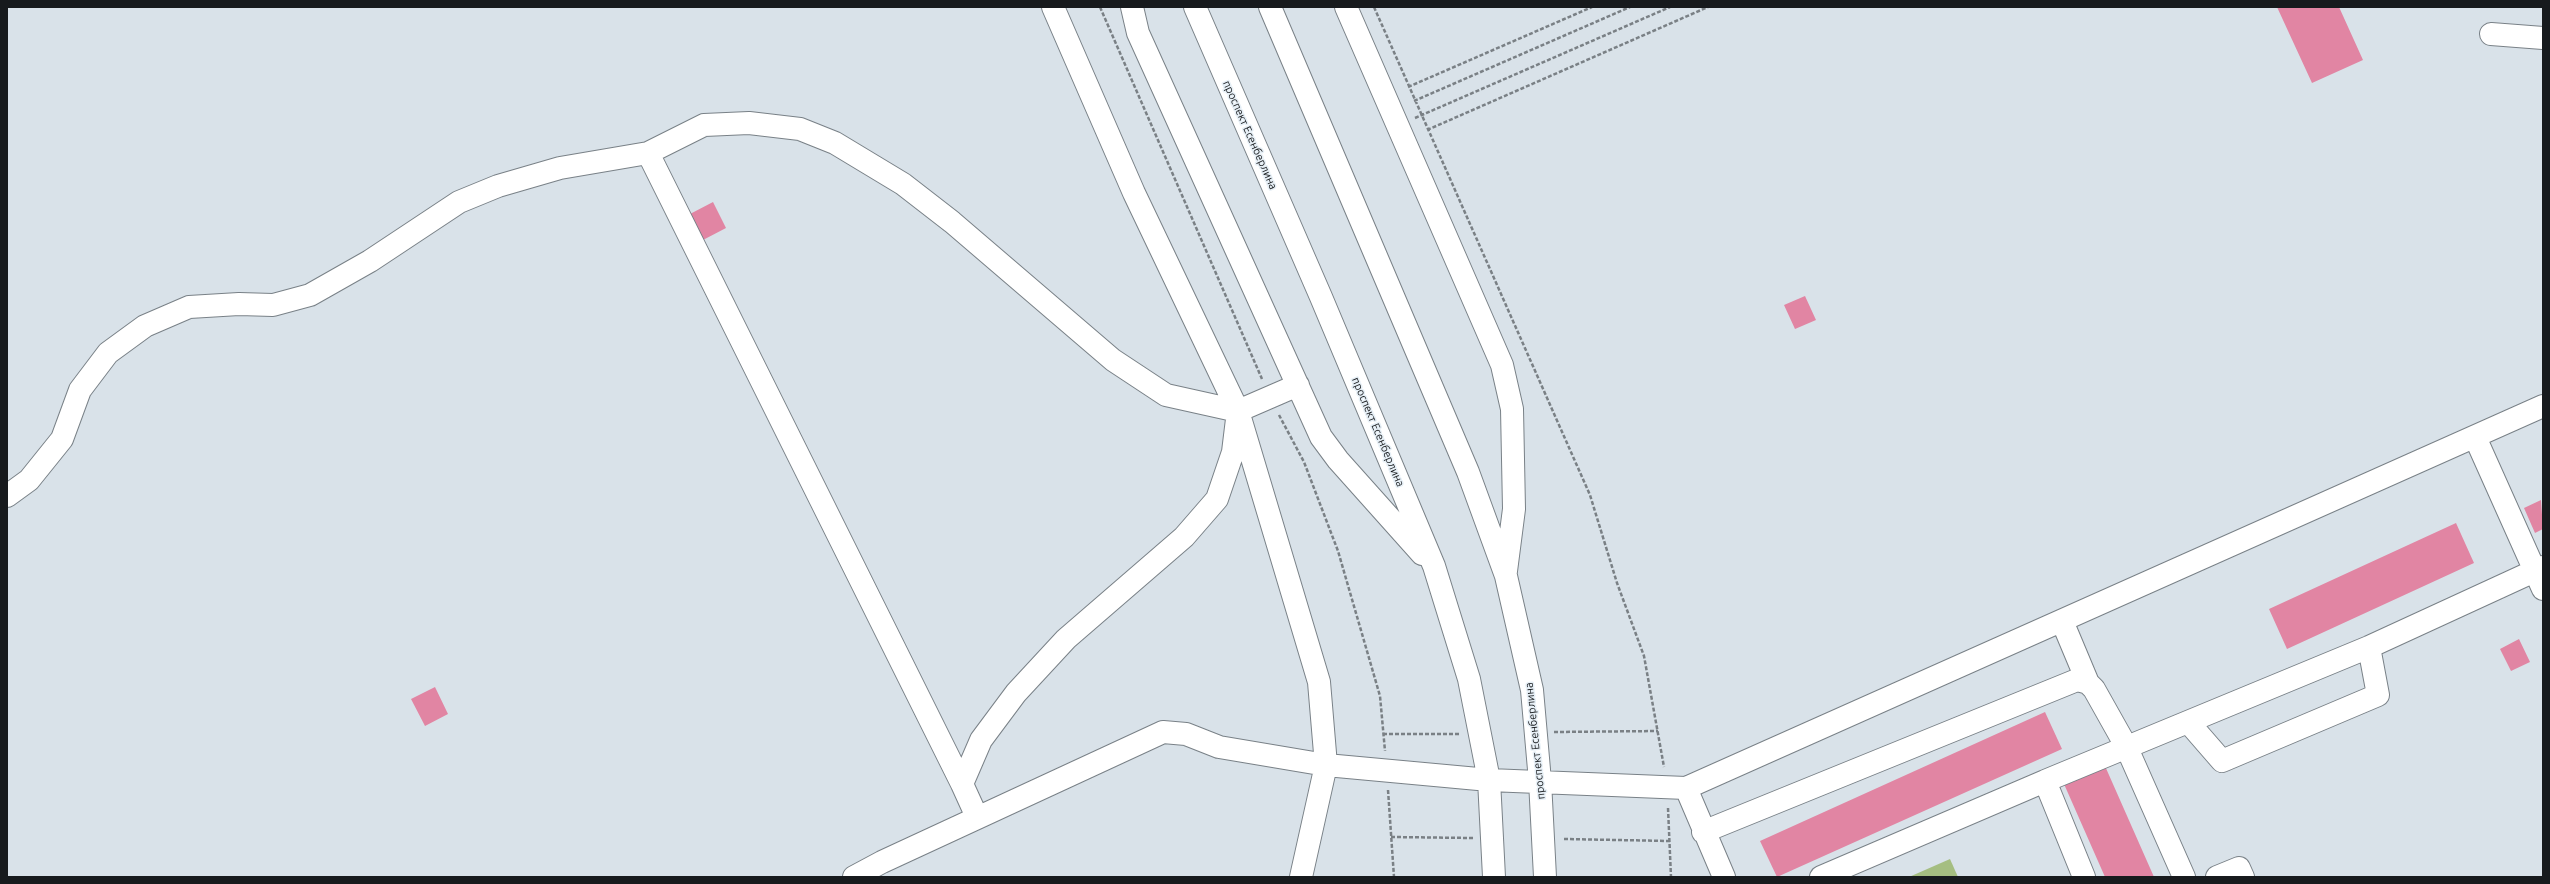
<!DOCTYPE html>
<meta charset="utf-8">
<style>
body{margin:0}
#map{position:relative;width:2550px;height:884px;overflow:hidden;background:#d9e2e9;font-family:Ubuntu,sans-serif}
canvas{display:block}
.frame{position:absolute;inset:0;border:8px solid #171a1d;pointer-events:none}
</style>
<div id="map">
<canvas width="2550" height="884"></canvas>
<div class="frame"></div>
</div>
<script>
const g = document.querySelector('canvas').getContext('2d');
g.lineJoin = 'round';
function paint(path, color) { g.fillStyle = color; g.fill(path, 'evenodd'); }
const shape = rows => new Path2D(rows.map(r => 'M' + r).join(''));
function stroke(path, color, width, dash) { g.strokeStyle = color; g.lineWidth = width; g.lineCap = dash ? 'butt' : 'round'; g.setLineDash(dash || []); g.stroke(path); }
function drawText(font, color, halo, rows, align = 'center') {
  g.font = font + ' Ubuntu,sans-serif'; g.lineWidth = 3; g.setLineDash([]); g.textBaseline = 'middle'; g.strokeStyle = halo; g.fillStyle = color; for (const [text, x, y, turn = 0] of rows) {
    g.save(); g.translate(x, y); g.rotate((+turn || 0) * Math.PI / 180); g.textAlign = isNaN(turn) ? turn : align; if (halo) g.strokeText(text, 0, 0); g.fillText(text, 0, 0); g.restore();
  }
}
paint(shape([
 [1950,859,1958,877,1909,877]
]), '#a5be81');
paint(shape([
 [2277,7,2339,7,2363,60,2312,83],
 [713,202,726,228,703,240,690,214],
 [1805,296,1816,320,1795,329,1784,305],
 [2541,500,2543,529,2535,533,2524,508],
 [2456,523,2474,563,2287,649,2269,609],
 [2519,639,2530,662,2511,671,2500,649],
 [435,687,448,714,425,726,411,699],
 [2045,712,2062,749,1777,877,1760,841],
 [2105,766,2154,877,2105,877,2064,784]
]), '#e185a3');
const minor = shape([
 [1053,7,1134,193,1238,411,1319,682,1326,765,1301,877],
 [1132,7,1138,33,1321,437,1338,460,1422,554],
 [1195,7,1321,297,1434,566,1469,679,1489,780,1494,877],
 [1270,7,1468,472,1506,576,1532,690,1540,781,1545,877],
 [1346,7,1502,365,1512,409,1514,509,1506,571],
 [2491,34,2543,38],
 [648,153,962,784],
 [2475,437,2543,589],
 [7,496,29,480,62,439,80,390,108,353,145,326,189,307,239,304,273,305,310,295,370,261,459,202,498,186,560,168,648,153,704,125,749,123,800,129,835,143,903,184,952,222,1113,360,1166,395,1238,411],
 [2062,621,2088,683],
 [2189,723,2222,761,2378,695,2369,647],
 [2045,781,2369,647,2543,567],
 [1686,788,2543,406],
 [977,817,962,784,981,740,1016,693,1066,639,1184,537,1217,499,1233,452,1238,411,1298,385],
 [1703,832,2077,680,2088,683,2094,689,2126,746,2184,877],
 [854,877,882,862,1163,732,1186,734,1219,747,1326,765,1489,780,1686,788,1724,877],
 [1821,877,2045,781,2084,877],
 [2217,877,2239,868,2243,877]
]);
stroke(minor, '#798187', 24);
stroke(shape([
 [1100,7,1262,379],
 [1374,7,1590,495,1617,583,1644,656,1664,767],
 [1408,87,1592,7],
 [1414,101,1630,7],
 [1415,118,1670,7],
 [1427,130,1708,7],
 [1279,415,1304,462,1338,551,1380,696,1385,751],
 [1554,732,1658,731],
 [1383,734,1459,734],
 [1388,790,1394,877],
 [1668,808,1671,877],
 [1391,837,1473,838],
 [1564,839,1670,841]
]), '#7a8085', 2.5, [4, 2]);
stroke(minor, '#fff', 22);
drawText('11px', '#171a1d', '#e6eff6', [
 ["проспект Есенберлина",1250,135,66],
 ["проспект Есенберлина",1378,432,67],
 ["проспект Есенберлина",1535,741,-96]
]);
</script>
